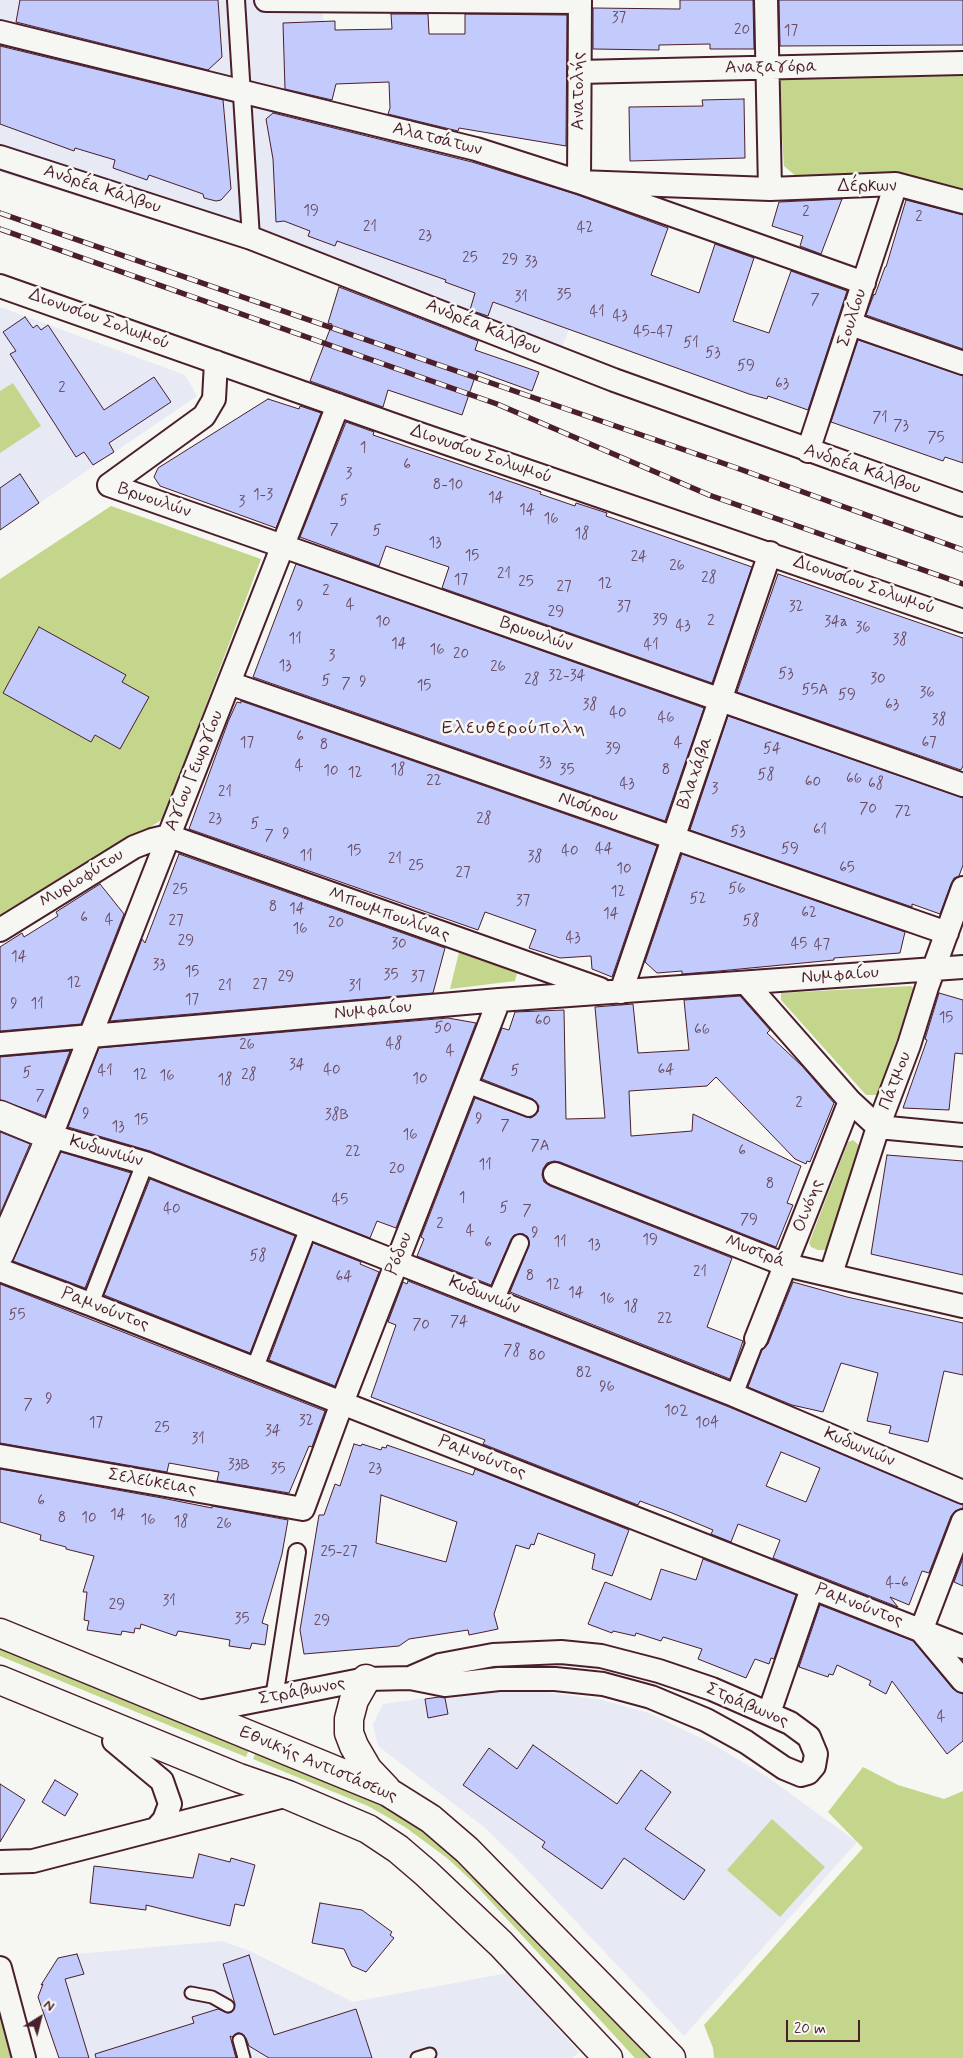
<!DOCTYPE html>
<meta charset="utf-8">
<style>
body{margin:0}
#map{position:relative;width:963px;height:2058px;overflow:hidden;background:#f6f6f2;font-family:Mynerve,sans-serif}
canvas{display:block}
.north{position:absolute;left:15px;top:1993px;width:50px;height:50px;-webkit-text-stroke:4px #f6f6f2;paint-order:stroke;rotate:36deg;font-size:14px;font-weight:700;line-height:20px;text-align:center;color:#4a1f2b}
.north::after{content:'';display:block;margin:auto;width:18px;height:22px;background:#4a1f2b;clip-path:polygon(50% 0,100% 100%,50% 72%,0 100%)}
.scale{position:absolute;left:786px;top:2020px;width:74px;height:22px;box-sizing:border-box;border:2px solid #4a1f2b;border-top:0;padding-left:6px;font-size:15px;line-height:18px;white-space:nowrap;color:#4a1f2b;-webkit-text-stroke:4px #f6f6f2;paint-order:stroke}
</style>
<div id="map">
<canvas width="963" height="2058"></canvas>
<div class="north">N</div>
<div class="scale">20 m</div>
</div>
<script>
const c = document.querySelector('canvas').getContext('2d');
c.lineJoin = 'round';
function fill(path, color) { c.fillStyle = color; c.fill(path, 'evenodd'); }
const poly = rows => new Path2D(rows.map(r => 'M' + r).join(''));
function stroke(path, color, width, dash) { c.strokeStyle = color; c.lineWidth = width; c.lineCap = dash ? 'butt' : 'round'; c.setLineDash(dash || []); c.stroke(path); }
function write(font, color, halo, rows, align = 'center') {
  c.font = font + ' Mynerve,sans-serif'; c.lineWidth = 5; c.setLineDash([]); c.textBaseline = 'middle'; c.strokeStyle = halo; c.fillStyle = color; for (const [text, x, y, turn = 0] of rows) {
    c.save(); c.translate(x, y); c.rotate((+turn || 0) * Math.PI / 180); c.textAlign = isNaN(turn) ? turn : align; if (halo) c.strokeText(text, 0, 0); c.fillText(text, 0, 0); c.restore();
  }
}
const built = poly([
 [0,0,323,0,325,162,599,258,561,349,0,172],
 [0,307,185,375,197,396,0,530],
 [518,1688,602,1700,649,1713,709,1742,766,1776,857,1842,684,2036,517,1859,484,1827,378,1746,373,1724,383,1704,477,1691],
 [222,1941,250,1951,353,2002,508,1973,579,2052,572,2058,59,2058,39,1994,43,1983,57,1960,77,1954]
]);
const green = poly([
 [963,76,963,191,797,177,784,166,778,78],
 [13,383,41,426,0,453,0,391],
 [111,506,261,559,163,819,0,922,0,579],
 [459,952,517,973,515,981,450,989],
 [911,986,915,990,877,1095,866,1095,781,1000,781,993],
 [853,1140,861,1147,828,1246,825,1250,818,1250,811,1247,809,1243,848,1142],
 [0,1641,251,1744,246,1757,0,1656],
 [258,1747,418,1820,659,2058,635,2058,471,1880,447,1858,405,1827,368,1806,253,1759],
 [863,1767,898,1785,944,1799,963,1791,963,2058,714,2058,713,2048,704,2025,863,1848,828,1812],
 [772,1819,825,1867,780,1917,727,1870],
 [0,1998,19,2058,0,2058]
]);
const building = poly([
 [20,0,218,0,222,57,208,70,16,22,20,0],
 [680,0,753,0,754,49,710,49,710,44,659,45,659,50,593,49,593,8,680,9,680,0],
 [779,0,963,0,963,45,780,46,779,0],
 [391,14,428,14,429,34,465,34,465,14,567,15,566,146,459,128,458,131,388,114,390,108,389,82,336,84,332,100,285,89,283,23,335,21,335,30,392,29,391,14],
 [0,46,223,100,231,189,221,200,216,201,204,198,203,194,149,175,147,180,113,168,115,160,75,148,74,151,0,124,0,46],
 [744,99,745,158,630,161,629,107,703,106,702,100,744,99],
 [273,113,472,162,575,194,668,228,651,275,699,293,715,244,754,258,733,321,769,333,791,271,847,291,808,410,768,396,767,399,749,394,493,302,488,316,470,310,475,293,445,282,446,280,337,241,335,246,308,236,310,231,284,221,276,222,273,159,266,119,273,113],
 [842,199,821,254,800,246,803,236,772,226,779,202,842,199],
 [906,200,963,215,963,349,866,315,874,294,875,295,885,267,886,267,906,200],
 [339,287,478,341,475,350,539,372,532,391,477,371,462,415,388,390,383,407,310,381,332,324,328,323,339,287],
 [25,317,33,328,37,325,41,330,48,325,104,410,154,377,171,402,109,443,114,452,93,465,84,452,76,457,10,354,16,351,3,332,25,317],
 [858,340,963,376,963,463,945,457,943,461,831,422,858,340],
 [268,399,299,409,300,406,321,413,276,528,160,486,154,477,158,468,268,399],
 [346,422,374,432,373,435,541,492,540,494,575,506,576,503,607,513,606,516,752,567,712,683,442,588,449,567,386,546,379,566,300,537,346,422],
 [20,474,39,503,0,530,0,488,20,474],
 [296,564,704,708,665,821,253,677,296,564],
 [778,574,963,638,963,766,961,770,737,692,778,574],
 [39,627,126,675,122,682,149,697,120,749,95,735,91,742,3,693,39,627],
 [241,701,657,846,612,977,592,969,591,956,560,958,529,948,536,930,485,912,478,930,189,829,228,722,237,702,241,703,241,701],
 [728,716,963,798,963,865,959,876,954,878,951,884,940,914,912,904,912,907,690,830,728,716],
 [179,854,445,948,433,993,110,1021,142,939,145,943,179,854],
 [682,854,905,932,900,953,834,958,834,960,719,971,682,974,682,971,657,973,645,962,682,854],
 [100,884,124,914,81,1024,0,1031,0,947,22,933,24,937,58,916,56,912,100,884],
 [939,993,963,1000,963,1054,955,1053,949,1110,903,1108,927,1040,925,1039,939,993],
 [740,996,770,1030,767,1033,802,1066,834,1103,810,1162,807,1161,806,1164,795,1159,716,1077,707,1086,629,1091,631,1136,692,1131,693,1114,801,1166,787,1203,793,1205,776,1247,560,1162,554,1161,547,1163,543,1169,542,1175,544,1182,550,1186,732,1258,707,1327,743,1341,730,1379,510,1292,529,1246,528,1237,523,1234,514,1235,511,1239,491,1285,417,1256,424,1239,421,1237,475,1098,526,1117,531,1118,538,1112,539,1106,533,1099,482,1079,502,1028,509,1030,515,1012,564,1010,566,1119,605,1118,595,1007,633,1004,638,1053,689,1050,684,1000,740,996],
 [448,1018,476,1023,396,1228,377,1221,370,1238,150,1151,68,1127,99,1048,448,1018],
 [70,1051,45,1116,0,1100,0,1057,70,1051],
 [0,1132,30,1144,0,1214,0,1132],
 [61,1152,131,1173,85,1288,13,1261,61,1152],
 [887,1155,963,1161,963,1275,871,1254,887,1155],
 [150,1179,295,1236,250,1353,104,1295,150,1179],
 [313,1243,361,1262,360,1264,379,1272,335,1386,269,1360,313,1243],
 [408,1281,729,1407,963,1505,963,1508,955,1511,951,1516,929,1573,922,1571,909,1605,890,1597,898,1607,773,1558,780,1540,738,1524,731,1542,711,1534,713,1530,672,1513,640,1501,638,1505,483,1444,485,1440,371,1397,396,1325,388,1322,403,1282,407,1284,408,1281],
 [781,1452,820,1468,806,1502,766,1486,781,1452],
 [793,1282,847,1297,963,1323,963,1375,944,1371,928,1442,889,1433,891,1426,867,1421,878,1373,841,1363,823,1412,792,1405,748,1387,762,1350,768,1344,793,1282],
 [0,1284,325,1411,312,1447,309,1446,289,1493,217,1481,219,1472,169,1463,167,1472,0,1443,0,1284],
 [354,1444,361,1446,362,1444,381,1450,382,1447,386,1448,387,1445,473,1475,475,1469,629,1530,612,1576,592,1569,595,1554,538,1533,534,1545,531,1544,529,1549,516,1545,494,1614,498,1629,469,1635,468,1630,409,1639,399,1646,304,1654,300,1630,319,1515,324,1515,335,1484,340,1486,354,1444],
 [381,1495,457,1522,446,1562,376,1543,381,1495],
 [0,1469,162,1498,212,1508,212,1506,288,1520,282,1554,262,1623,268,1625,265,1645,252,1643,250,1649,229,1646,230,1640,178,1631,176,1636,141,1624,140,1629,135,1628,134,1633,122,1631,121,1635,87,1630,89,1621,84,1620,87,1592,83,1592,94,1556,66,1549,66,1547,40,1540,41,1535,0,1522,0,1469],
 [963,1558,963,1586,954,1582,963,1558],
 [703,1559,796,1595,774,1659,771,1658,769,1664,755,1659,746,1678,698,1659,702,1649,663,1637,661,1641,636,1633,635,1636,613,1631,612,1633,588,1624,605,1582,651,1600,661,1569,696,1580,703,1559],
 [820,1605,913,1641,953,1689,963,1694,963,1741,947,1754,892,1681,886,1694,869,1685,871,1681,837,1665,833,1675,829,1674,828,1677,799,1667,820,1605],
 [439,1697,445,1698,448,1714,428,1718,425,1699,439,1697],
 [533,1745,617,1804,641,1770,671,1792,645,1829,705,1870,684,1900,624,1858,602,1889,542,1847,545,1842,463,1785,489,1748,517,1769,533,1745],
 [55,1780,78,1794,65,1816,42,1802,55,1780],
 [0,1784,25,1800,0,1842,0,1784],
 [199,1854,230,1862,231,1858,255,1865,244,1906,235,1904,230,1926,146,1905,146,1910,90,1903,94,1866,193,1878,199,1854],
 [320,1903,362,1910,392,1932,390,1935,394,1938,366,1972,352,1966,344,1949,312,1943,320,1903],
 [77,1954,84,1974,65,1979,89,2058,59,2058,38,1997,43,1984,41,1985,58,1958,77,1954],
 [249,1955,274,2035,356,2009,372,2058,269,2058,249,2046,246,2038,240,2033,237,2033,232,2037,230,2036,236,2058,96,2058,95,2054,194,2023,192,2017,218,2009,228,2013,232,2012,235,2004,223,1964,249,1955]
]);
const service = poly([
 [191,1993,212,1997,228,2006],
 [239,2040,244,2058],
 [417,2058,430,2054]
]);
const pedestrian = poly([
 [236,0,251,238],
 [466,1084,529,1108],
 [495,1301,520,1243],
 [90,1304,145,1163],
 [254,1370,309,1227],
 [734,1395,756,1339],
 [274,1698,297,1552]
]);
const minor = poly([
 [266,0,580,2],
 [580,0,579,182,770,189,896,184,963,202],
 [766,0,770,189],
 [0,32,476,149,579,182,864,283],
 [579,72,963,63],
 [0,157,251,238,614,380,963,505],
 [0,286,414,432,963,621],
 [851,324,963,363],
 [338,405,51,1136,145,1163,734,1395,963,1492],
 [808,451,896,184],
 [109,485,963,785],
 [109,485,204,416,214,399,216,362],
 [229,683,947,933],
 [0,930,134,847,152,840,169,836,600,989],
 [746,983,850,1101,878,1127,963,1135],
 [621,992,770,553],
 [0,1044,499,1000,963,967],
 [555,1174,786,1265,963,1306],
 [0,1270,90,1304,963,1647],
 [831,1274,878,1127,909,1045,927,987,963,888],
 [756,1339,850,1101],
 [0,1456,303,1509,342,1403,499,1000],
 [921,1631,963,1521],
 [922,1632,963,1681],
 [194,1713,366,1679,410,1678,445,1685,499,1679,555,1679,603,1684,651,1697,706,1720,746,1742,784,1768,801,1775,808,1773,814,1766,816,1754,809,1737,790,1723,712,1689,659,1671,601,1656,561,1652,493,1655,440,1665,410,1678],
 [769,1713,812,1588],
 [114,1741,162,1781,170,1804,164,1820,156,1829],
 [0,1862,33,1861,288,1795],
 [0,1968,24,2058]
]);
const tertiary = poly([
 [0,1115,51,1136,0,1253]
]);
const secondary = poly([
 [0,1633,388,1792,431,1819,467,1850,671,2058],
 [366,1679,354,1700,349,1719,349,1733,354,1746,368,1770,386,1789],
 [0,1680,239,1778,288,1795,368,1829,398,1849,426,1873,501,1944,608,2058]
]);
const rail = poly([
 [0,213,734,467,963,550],
 [0,229,497,404,709,495,963,584]
]);
const numberNames = [
 ["37",619,19],
 ["20",742,31],
 ["17",791,32],
 ["19",311,212],
 ["2",806,213],
 ["2",919,218],
 ["21",370,228],
 ["42",585,229],
 ["23",425,237],
 ["25",470,259],
 ["29",510,261],
 ["33",531,263],
 ["35",564,296],
 ["31",521,298],
 ["7",815,301],
 ["41",597,313],
 ["43",620,317],
 ["45-47",653,333],
 ["51",691,344],
 ["53",713,354],
 ["59",746,367],
 ["63",782,385],
 ["2",62,389],
 ["71",880,419],
 ["73",901,427],
 ["75",936,439],
 ["1",363,449],
 ["6",407,466],
 ["3",349,475],
 ["8-10",448,486],
 ["1-3",263,496],
 ["14",496,499],
 ["5",344,502],
 ["3",242,503],
 ["14",527,511],
 ["16",551,520],
 ["7",334,531],
 ["5",377,532],
 ["18",582,535],
 ["13",435,544],
 ["15",472,557],
 ["24",639,558],
 ["26",677,567],
 ["21",504,575],
 ["28",709,579],
 ["17",461,581],
 ["25",526,583],
 ["12",605,585],
 ["27",564,588],
 ["2",326,592],
 ["4",350,606],
 ["9",300,607],
 ["37",624,608],
 ["32",796,608],
 ["29",556,613],
 ["39",660,621],
 ["2",711,622],
 ["10",383,623],
 ["34a",836,623],
 ["43",683,627],
 ["36",863,629],
 ["11",295,640],
 ["38",900,641],
 ["14",399,645],
 ["41",651,646],
 ["16",437,651],
 ["20",461,655],
 ["3",332,657],
 ["13",285,667],
 ["26",498,668],
 ["53",786,675],
 ["32-34",567,677],
 ["30",878,680],
 ["28",532,681],
 ["5",326,682],
 ["9",363,683],
 ["7",346,685],
 ["15",424,687],
 ["55A",815,691],
 ["36",927,694],
 ["59",847,696],
 ["38",590,706],
 ["63",892,706],
 ["40",618,714],
 ["46",666,719],
 ["38",939,721],
 ["6",300,738],
 ["17",247,744],
 ["4",678,744],
 ["67",929,744],
 ["8",324,746],
 ["39",613,750],
 ["54",772,750],
 ["33",545,764],
 ["4",299,767],
 ["18",398,771],
 ["35",567,771],
 ["8",666,771],
 ["10",331,772],
 ["12",355,774],
 ["58",766,776],
 ["66",854,780],
 ["22",434,782],
 ["60",813,783],
 ["43",627,785],
 ["68",876,785],
 ["3",715,790],
 ["21",225,793],
 ["70",868,810],
 ["72",903,813],
 ["23",215,820],
 ["28",484,820],
 ["5",255,825],
 ["61",820,831],
 ["53",738,833],
 ["9",286,835],
 ["7",269,837],
 ["44",604,850],
 ["59",790,850],
 ["15",354,852],
 ["40",570,852],
 ["11",306,857],
 ["38",535,858],
 ["21",395,860],
 ["25",416,867],
 ["65",847,869],
 ["10",624,870],
 ["27",463,874],
 ["56",737,890],
 ["25",180,891],
 ["12",618,893],
 ["52",698,900],
 ["37",523,902],
 ["8",273,908],
 ["14",297,910],
 ["62",809,914],
 ["14",611,915],
 ["6",84,919],
 ["4",109,921],
 ["27",176,922],
 ["58",751,922],
 ["20",336,924],
 ["16",300,930],
 ["43",573,939],
 ["29",186,942],
 ["30",399,945],
 ["45",799,945],
 ["47",822,946],
 ["14",19,958],
 ["33",159,966],
 ["15",192,973],
 ["35",391,976],
 ["29",286,978],
 ["37",418,978],
 ["12",74,984],
 ["27",260,986],
 ["21",225,987],
 ["31",355,987],
 ["17",192,1001],
 ["9",14,1005],
 ["11",37,1005],
 ["15",946,1019],
 ["60",543,1022],
 ["50",443,1029],
 ["66",702,1031],
 ["48",394,1045],
 ["26",247,1046],
 ["4",450,1052],
 ["34",297,1066],
 ["40",332,1071],
 ["64",666,1071],
 ["41",105,1072],
 ["5",515,1072],
 ["5",27,1074],
 ["12",140,1076],
 ["28",249,1076],
 ["16",167,1077],
 ["10",420,1080],
 ["18",225,1081],
 ["7",40,1097],
 ["2",799,1104],
 ["9",86,1115],
 ["38Β",337,1116],
 ["9",479,1120],
 ["15",141,1121],
 ["7",505,1127],
 ["13",118,1128],
 ["16",410,1136],
 ["7A",540,1147],
 ["6",742,1152],
 ["22",353,1153],
 ["11",485,1166],
 ["20",397,1170],
 ["8",770,1185],
 ["1",462,1199],
 ["45",340,1201],
 ["5",504,1209],
 ["40",172,1210],
 ["7",527,1212],
 ["79",749,1221],
 ["2",440,1225],
 ["4",470,1232],
 ["9",535,1234],
 ["19",650,1241],
 ["11",560,1243],
 ["6",488,1244],
 ["13",594,1246],
 ["58",258,1257],
 ["21",700,1273],
 ["8",530,1277],
 ["64",344,1278],
 ["12",553,1286],
 ["14",576,1294],
 ["16",607,1300],
 ["18",631,1308],
 ["55",17,1316],
 ["22",665,1320],
 ["74",459,1323],
 ["70",421,1326],
 ["78",512,1352],
 ["80",537,1357],
 ["82",584,1374],
 ["96",607,1388],
 ["9",49,1400],
 ["7",28,1406],
 ["102",676,1412],
 ["32",306,1422],
 ["17",96,1424],
 ["104",707,1424],
 ["25",162,1429],
 ["34",273,1432],
 ["31",198,1440],
 ["33Β",239,1466],
 ["35",278,1470],
 ["23",375,1470],
 ["6",41,1502],
 ["14",118,1516],
 ["8",62,1519],
 ["10",89,1519],
 ["16",148,1521],
 ["18",181,1523],
 ["26",224,1525],
 ["25-27",339,1553],
 ["4-6",897,1584],
 ["31",169,1602],
 ["29",117,1606],
 ["35",242,1620],
 ["29",322,1622],
 ["4",941,1718]
];
const streetNames = [
 ["Αναξαγόρα",771,68,-1],
 ["Ανατολής",579,91,-90],
 ["Αλατσάτων",437,140,14],
 ["Δέρκων",867,187],
 ["Ανδρέα Κάλβου",102,190,18],
 ["Σουλίου",853,318,-72],
 ["Διονυσίου Σολωμού",99,320,20],
 ["Ανδρέα Κάλβου",483,328,22],
 ["Διονυσίου Σολωμού",481,455,19],
 ["Ανδρέα Κάλβου",862,470,19],
 ["Βρυουλών",154,501,19],
 ["Διονυσίου Σολωμού",864,586,19],
 ["Βρυουλών",536,635,19],
 ["Αγίου Γεωργίου",195,771,-68],
 ["Βλαχάβα",696,773,-71],
 ["Νισύρου",588,808,19],
 ["Μυριοφύτου",82,879,-32],
 ["Μπουμπουλίνας",389,915,20],
 ["Νυμφαίου",840,976,-4],
 ["Νυμφαίου",373,1011,-5],
 ["Πάτμου",896,1081,-69],
 ["Κυδωνιών",106,1152,16],
 ["Οινόης",809,1206,-69],
 ["Μυστρά",755,1252,21],
 ["Ρόδου",400,1254,-69],
 ["Κυδωνιών",484,1296,22],
 ["Ραμνούντος",105,1310,21],
 ["Κυδωνιών",859,1448,23],
 ["Ραμνούντος",482,1458,21],
 ["Σελεύκειας",152,1483,10],
 ["Ραμνούντος",859,1606,21],
 ["Στράβωνος",302,1692,-11],
 ["Στράβωνος",747,1706,23],
 ["Εθνικής Αντιστάσεως",318,1765,23]
];
const neighbourhoodNames = [
 ["Ελευθερούπολη",514,729]
];
fill(built, '#e7e9f5');
fill(green, '#c3d68c');
fill(building, '#c3cafc');
stroke(building, '#4a1f2b', 1);
stroke(service, '#4a1f2b', 15);
stroke(pedestrian, '#4a1f2b', 20);
stroke(minor, '#4a1f2b', 26);
stroke(tertiary, '#4a1f2b', 31);
stroke(secondary, '#4a1f2b', 31);
stroke(service, '#f6f6f2', 11);
stroke(pedestrian, '#f6f6f2', 16);
stroke(minor, '#f6f6f2', 22);
stroke(tertiary, '#f6f6f2', 28);
stroke(secondary, '#f6f6f2', 28);
stroke(rail, '#4a1f2b', 5.5);
stroke(rail, '#f6f6f2', 4, [11]);
write('15px', '#684a5f', null, numberNames);
write('18px', '#4a1f2b', '#f6f6f2', streetNames);
c.letterSpacing = '1px';
write('19px', '#4a1f2b', '#f6f6f2', neighbourhoodNames);
c.letterSpacing = '0px';
</script>
